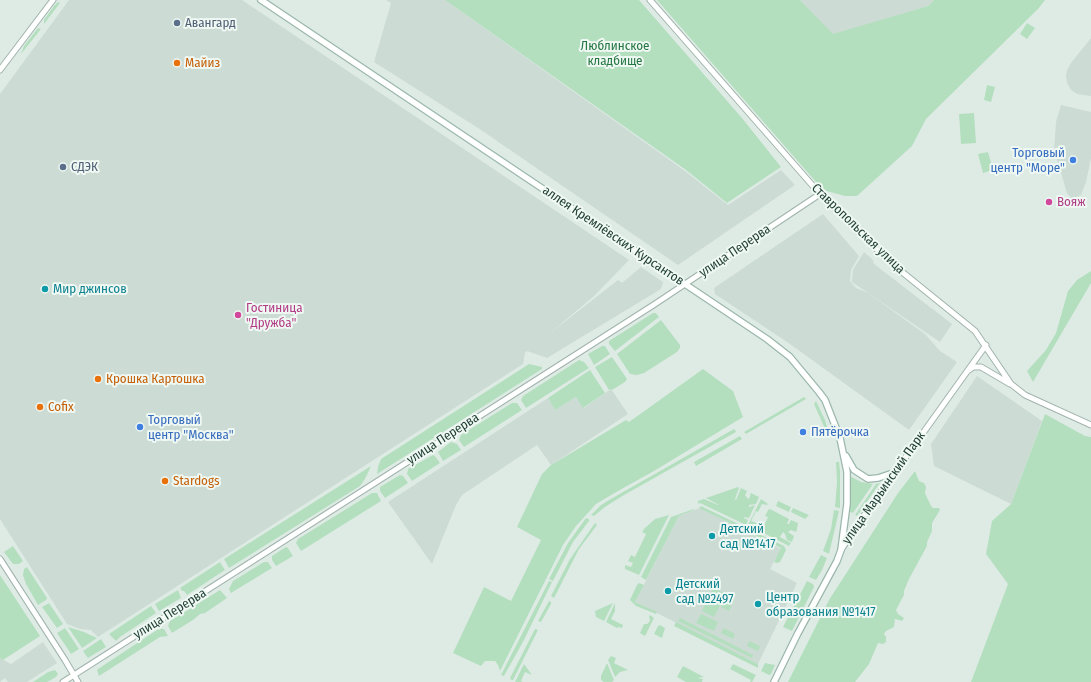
<!DOCTYPE html>
<meta charset="utf-8">
<style>
body{margin:0}
canvas{display:block;background:#deebe5}
</style>
<canvas width="1091" height="682"></canvas>
<script>
const c = document.querySelector('canvas').getContext('2d');
c.lineJoin = 'round';
function fill(path, color) { c.fillStyle = color; c.fill(path, 'evenodd'); }
const poly = rows => new Path2D(rows.map(r => 'M' + r).join(''));
function stroke(path, color, width, dash) { c.strokeStyle = color; c.lineWidth = width; c.lineCap = dash ? 'butt' : 'round'; c.setLineDash(dash || []); c.stroke(path); }
function write(font, color, halo, rows, align = 'center') {
  c.font = font + ' "Fira Sans Condensed",sans-serif'; c.lineWidth = 4; c.setLineDash([]); c.textBaseline = 'middle'; c.strokeStyle = halo; c.fillStyle = color; for (const [text, x, y, turn = 0] of rows) {
    c.save(); c.translate(x, y); c.rotate((+turn || 0) * Math.PI / 180); c.textAlign = isNaN(turn) ? turn : align; if (halo) c.strokeText(text, 0, 0); c.fillText(text, 0, 0); c.restore();
  }
}
const built = poly([
 [69,0,242,0,629,260,594,296,549,334,618,280,622,283,641,267,663,282,661,289,547,358,527,351,525,353,523,364,98,637,91,630,80,629,67,624,0,519,0,94],
 [386,0,445,0,685,171,728,205,781,170,795,185,678,265,478,128,374,62,391,3],
 [800,0,934,0,928,6,833,35],
 [1091,38,1091,96,1077,94,1071,90,1067,83,1066,76,1067,70,1071,63],
 [1061,105,1091,112,1091,158,1086,182,1081,195,1072,199,1067,193,1054,150,1056,122],
 [823,214,859,256,851,270,850,281,856,288,868,293,925,334,940,351,957,362,909,430,790,344,715,294,714,288],
 [864,252,873,260,874,264,952,324,940,342,852,282,853,270],
 [977,376,1042,421,1011,504,934,466,931,444],
 [611,389,628,414,551,465,537,445,462,495,456,505,432,564,388,502,548,398,555,410,576,397,584,408],
 [700,508,781,549,770,569,797,583,758,664,635,602,679,516],
 [43,642,57,663,27,682,8,682,5,678,0,682,0,658,11,664]
]);
const green = poly([
 [445,0,639,0,742,118,781,167,727,203,686,170],
 [657,0,800,0,833,34,928,6,934,0,1045,0,1038,9,926,119,912,146,857,196,845,196,823,190],
 [58,2,60,3,44,24,44,20,54,6],
 [1027,23,1035,28,1027,39,1020,34],
 [38,28,41,29,21,54,24,46],
 [987,85,995,87,991,102,984,100],
 [974,113,976,143,961,144,959,114],
 [988,152,993,170,983,173,978,154],
 [1091,271,1091,283,1033,382,1027,371,1046,350,1056,333,1068,291,1077,280],
 [653,313,656,313,659,317,615,351,609,344,609,341],
 [661,320,680,345,680,348,677,352,644,373,637,375,630,374,617,354],
 [602,346,605,346,610,354,594,365,588,354],
 [612,357,627,379,625,382,612,390,611,389,609,390,595,367],
 [579,360,584,362,589,368,526,408,521,400,523,396],
 [529,364,542,367,542,369,377,474,378,467,381,459],
 [703,369,733,391,743,417,654,471,618,491,596,504,587,514,576,526,563,545,500,671,498,665,495,661,485,661,481,666,453,653,484,587,511,601,541,540,517,527,542,474,551,465,626,420,629,422],
 [590,370,605,393,583,408,576,397,555,410,548,398],
 [804,397,806,399,746,434,744,432],
 [816,401,825,420,828,431,826,431,814,404],
 [512,403,517,403,522,410,464,447,459,440,461,435],
 [1045,414,1085,436,1091,437,1091,682,971,682,1008,584,986,554,992,521,1011,504],
 [734,429,735,430,736,432,624,495,605,507,594,516,591,515,601,505,609,500],
 [740,436,742,439,696,466,694,462],
 [451,442,457,444,461,450,443,461,438,452],
 [433,455,435,456,440,463,412,481,407,474,408,469],
 [836,462,839,462,840,471,840,508,835,507,837,482],
 [371,466,365,479,360,486,229,568,224,559],
 [915,471,919,481,924,483,926,487,925,493,931,506,933,508,939,508,940,510,932,523,932,531,927,542,927,546,909,579,904,591,904,595,896,610,898,614,904,618,902,621,895,619,894,627,886,631,884,634,886,637,886,642,883,644,878,643,869,664,855,682,788,682,829,600,898,493],
 [400,475,403,476,408,483,385,498,380,491,380,487],
 [850,476,861,482,873,484,853,513,850,512],
 [880,483,857,516,855,515,876,484],
 [738,487,739,488,735,499,736,500,741,488,747,491,745,496,747,497,747,498,749,499,751,493,759,497,756,504,749,505,749,507,755,505,749,518,744,517,744,518,748,520,746,525,700,503,698,504,698,501,704,499,718,505,719,505,706,498],
 [372,493,377,493,381,501,301,551,296,543,298,539],
 [761,499,768,504,767,505,762,504,758,512,756,511,751,521,764,526,768,517,765,516,768,510,770,509,789,519,787,524,789,524,791,520,798,523,797,529,788,525,797,529,796,532,791,530,788,532,794,536,792,542,787,540,785,534,783,532,780,537,791,543,789,546,748,525],
 [778,501,791,507,789,512,776,506],
 [701,506,784,546,786,550,780,562,777,563,774,562,781,548,761,538,699,508],
 [793,508,809,515,805,519,791,512],
 [694,509,694,510,679,516,646,580,641,577,671,517],
 [834,510,839,511,829,554,823,551,831,529],
 [669,515,639,575,625,569,625,565,631,567,633,563,628,561,631,555,635,557,646,534,642,532,645,528,655,519],
 [586,518,589,519,589,521,573,542,553,581,549,579,568,543],
 [595,523,597,525,579,549,554,598,551,596,570,559],
 [13,546,23,561,19,564,13,564,4,552],
 [286,547,288,548,293,556,276,566,272,560,272,556],
 [821,555,827,558,822,570,816,580,809,577],
 [220,562,225,570,187,595,184,591,182,591,180,588],
 [264,562,268,562,272,568,231,593,229,589,233,581],
 [27,567,47,598,46,600,38,605,26,584,23,575,24,569],
 [0,575,40,636,3,660,0,658],
 [549,581,552,582,524,640,504,676,501,675],
 [807,581,813,584,814,587,792,631,783,627],
 [639,583,644,585,635,602,657,612,656,614,636,606,630,600,637,585],
 [713,588,726,594,714,617,702,611],
 [178,590,181,598,159,611,155,604],
 [220,590,227,598,205,613,200,614,193,620,172,633,168,626,170,621],
 [725,597,733,601,729,611,721,607],
 [549,601,551,602,551,604,541,622,538,621],
 [49,603,63,624,57,628,42,607],
 [613,603,604,621,596,617,595,611],
 [615,603,615,611,611,619,623,625,622,628,619,627,617,628,606,622],
 [151,606,156,613,120,637,116,641,109,634],
 [701,614,718,622,714,631,696,623],
 [650,615,654,618,645,636,640,633,644,624,647,624,650,621,649,616],
 [680,618,753,655,752,658,678,621],
 [676,622,758,664,758,668,674,626],
 [658,626,660,625,665,628,662,638,654,634],
 [68,627,84,632,97,638,82,648],
 [65,628,79,649,71,654,57,633],
 [160,628,164,629,168,636,160,637,99,676,97,670,98,669],
 [724,628,735,634,733,639,721,633],
 [535,629,538,630,513,680,512,680,510,679,511,676],
 [101,639,106,647,88,658,83,651],
 [749,641,760,646,758,651,747,646],
 [611,656,616,658,614,663,628,670,620,672,615,677,608,660],
 [607,663,614,680,612,682,604,682,601,680,601,676],
 [765,663,775,665,771,674,769,675,761,671],
 [524,664,532,675,525,672,521,681,523,682,515,682],
 [733,664,756,675,752,682,750,682,751,680,730,669],
 [683,666,704,677,697,678,703,679,702,682,686,682,677,677],
 [55,670,58,674,56,677,47,682,33,682,48,672]
]);
const tertiary = poly([
 [650,0,820,194,891,263,975,331,1011,384,1025,395,1091,425],
 [0,70,53,0],
 [969,370,973,367,981,367,1010,384],
 [841,550,860,521,986,345],
 [0,559,65,660,78,682],
 [63,682,655,304,820,194]
]);
const secondary = poly([
 [261,0,767,339,790,357,819,392,825,400,840,438,847,472,847,504,841,550,837,561,797,635,774,682],
 [846,456,854,470,868,479,878,478,896,472]
]);
const markers = [
 [177,23,4,"#5c6f8a"],
 [177,63,4,"#e8710a"],
 [1073,160,4,"#3f7fe0"],
 [63,167,4,"#5c6f8a"],
 [1049,202,4,"#d1479c"],
 [45,289,4,"#0f9aa8"],
 [238,315,4,"#d1479c"],
 [98,379,4,"#e8710a"],
 [40,407,4,"#e8710a"],
 [140,427,4,"#3f7fe0"],
 [803,432,4,"#3f7fe0"],
 [165,481,4,"#e8710a"],
 [712,536,4,"#0f9aa8"],
 [668,591,4,"#0f9aa8"],
 [758,604,4,"#0f9aa8"]
];
const serviceNames = [
 ["Авангард",185,23],
 ["СДЭК",71,167]
];
const parkNames = [
 ["Люблинское",615,46],
 ["кладбище",615,61]
];
const foodNames = [
 ["Майиз",185,63],
 ["Крошка Картошка",106,379],
 ["Cofix",48,407],
 ["Stardogs",173,481]
];
const shopNames = [
 ["Торговый",1065,153,"right"],
 ["центр \"Море\"",1065,168,"right"],
 ["Торговый",148,420],
 ["центр \"Москва\"",148,435],
 ["Пятёрочка",811,432]
];
const hotelNames = [
 ["Вояж",1057,202],
 ["Гостиница",246,308],
 ["\"Дружба\"",246,323]
];
const streetNames = [
 ["Ставропольская улица",858,229,44],
 ["аллея Кремлёвских Курсантов",613,236,34],
 ["улица Перерва",735,251,-34],
 ["улица Перерва",443,439,-33],
 ["улица Марьинский Парк",884,488,-55],
 ["улица Перерва",170,614,-32]
];
const cultureNames = [
 ["Мир джинсов",53,289],
 ["Детский",720,529],
 ["сад №1417",720,544],
 ["Детский",676,584],
 ["сад №2497",676,599],
 ["Центр",766,597],
 ["образования №1417",766,612]
];
fill(built, '#ccdbd4');
fill(green, '#b4dfbf');
stroke(tertiary, '#a1b3ac', 7);
stroke(secondary, '#9cb8ad', 8);
stroke(tertiary, '#fff', 5);
stroke(secondary, '#fff', 5.5);
for (const [x, y, r, color] of markers) { const dot = new Path2D(); dot.arc(x, y, r, 0, 2 * Math.PI); c.fillStyle = color; c.fill(dot); stroke(dot, '#eff8f3', 1.5); }
write('13px', '#4e5e75', '#eff8f3', serviceNames, 'left');
write('13px', '#247742', '#eff8f3', parkNames);
write('13px', '#c56008', '#eff8f3', foodNames, 'left');
write('13px', '#366cbe', '#eff8f3', shopNames, 'left');
write('13px', '#b23c85', '#eff8f3', hotelNames, 'left');
write('13px', '#1e3d34', '#eff8f3', streetNames);
write('13px', '#0d838f', '#eff8f3', cultureNames, 'left');
</script>
